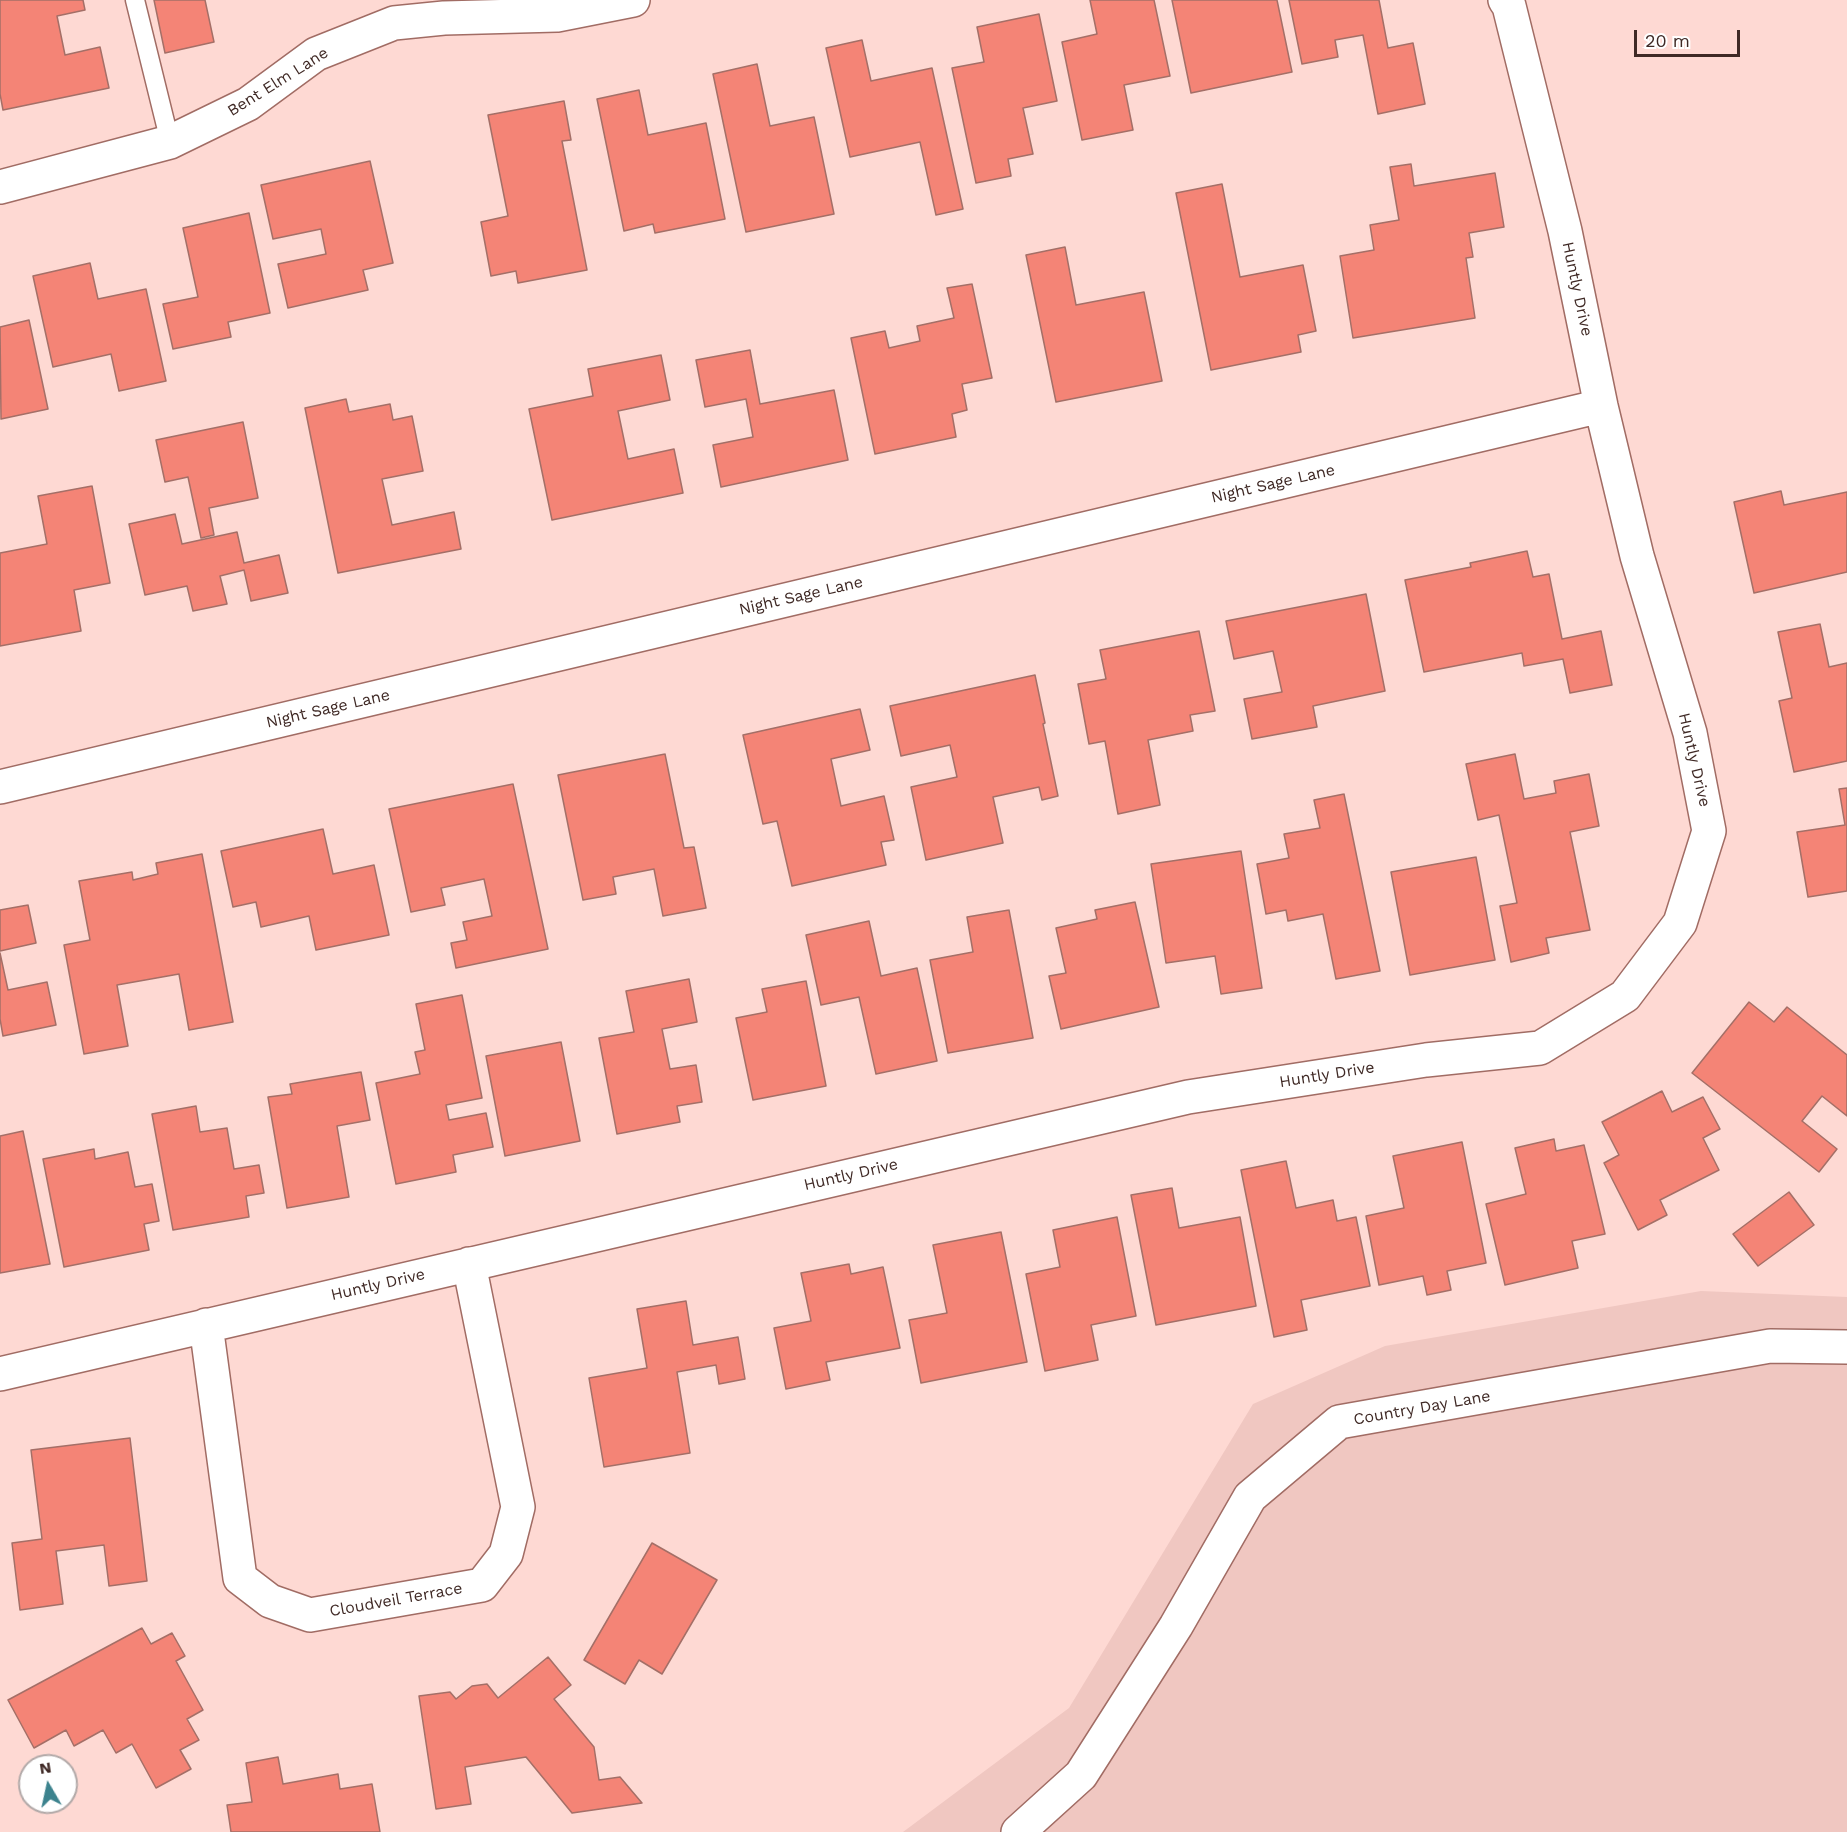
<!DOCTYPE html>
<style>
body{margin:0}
#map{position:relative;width:1847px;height:1832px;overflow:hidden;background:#fed9d3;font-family:"Work Sans",sans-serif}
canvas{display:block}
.north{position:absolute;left:18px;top:1754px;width:60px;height:60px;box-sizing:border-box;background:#fff;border:2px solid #b2a9a8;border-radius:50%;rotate:351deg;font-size:16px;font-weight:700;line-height:24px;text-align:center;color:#3f2925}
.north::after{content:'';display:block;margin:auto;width:21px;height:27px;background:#3d838e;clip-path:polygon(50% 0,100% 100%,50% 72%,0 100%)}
.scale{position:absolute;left:1634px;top:30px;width:106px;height:27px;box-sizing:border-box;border:3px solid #3f2925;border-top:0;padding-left:8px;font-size:18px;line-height:21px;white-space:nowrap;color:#3f2925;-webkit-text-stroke:4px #fff;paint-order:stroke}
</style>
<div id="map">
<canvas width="1847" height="1832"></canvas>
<div class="north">N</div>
<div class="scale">20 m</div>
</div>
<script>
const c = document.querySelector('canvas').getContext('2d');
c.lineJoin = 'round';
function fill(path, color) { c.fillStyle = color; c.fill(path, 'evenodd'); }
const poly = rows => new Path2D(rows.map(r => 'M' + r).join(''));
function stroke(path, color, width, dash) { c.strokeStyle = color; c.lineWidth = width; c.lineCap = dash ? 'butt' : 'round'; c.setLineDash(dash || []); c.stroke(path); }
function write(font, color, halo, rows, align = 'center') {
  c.font = font + ' "Work Sans",sans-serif'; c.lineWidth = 5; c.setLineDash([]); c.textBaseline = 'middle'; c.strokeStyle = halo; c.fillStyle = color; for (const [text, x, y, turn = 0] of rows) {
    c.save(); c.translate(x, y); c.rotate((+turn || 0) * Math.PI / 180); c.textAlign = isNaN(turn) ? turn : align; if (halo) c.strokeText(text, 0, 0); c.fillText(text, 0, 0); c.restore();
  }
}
const built = poly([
 [1701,1291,1847,1297,1847,1832,903,1832,1069,1708,1253,1404,1385,1346]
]);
const building = poly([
 [0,0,83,0,85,10,57,16,65,55,100,47,109,88,3,110,0,94,0,0],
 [154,0,205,0,214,42,165,53,154,0],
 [1090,0,1154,0,1170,76,1124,85,1133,130,1082,140,1062,42,1097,34,1090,0],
 [1172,0,1277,0,1292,72,1191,93,1172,0],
 [1289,0,1379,0,1388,48,1413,43,1425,104,1378,114,1363,35,1335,40,1338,57,1302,64,1289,0],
 [1039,14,1057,101,1023,108,1033,154,1008,159,1011,176,976,183,952,68,984,62,977,27,1039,14],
 [862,40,871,81,932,68,963,209,936,215,920,142,850,157,826,48,862,40],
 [757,64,770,126,814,117,834,214,746,232,713,74,757,64],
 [639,90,648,135,706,123,725,219,655,233,653,224,624,231,597,99,639,90],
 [564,101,571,140,562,141,587,270,518,283,516,271,491,276,481,222,508,216,488,115,564,101],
 [370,161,393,263,363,270,368,290,288,308,278,264,326,254,321,229,273,239,261,185,370,161],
 [1411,164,1414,186,1495,173,1504,227,1469,233,1473,257,1466,258,1475,318,1353,338,1340,256,1374,250,1370,225,1399,220,1390,167,1411,164],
 [1222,184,1240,277,1303,265,1316,331,1298,335,1301,352,1211,370,1176,193,1222,184],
 [249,213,270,313,228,322,231,337,173,349,163,304,198,297,183,228,249,213],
 [1065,247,1076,305,1144,292,1162,381,1056,402,1026,255,1065,247],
 [90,263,98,299,146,289,166,381,119,391,111,354,53,367,33,276,90,263],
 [972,284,992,378,962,384,967,410,952,414,956,437,875,454,851,338,885,331,889,348,920,341,917,326,954,318,947,288,972,284],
 [29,320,48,409,1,419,0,327,29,320],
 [750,350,760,404,834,390,848,460,721,487,713,445,753,437,746,399,705,407,696,360,750,350],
 [661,355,670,400,618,411,628,459,674,449,683,493,552,520,529,409,593,396,588,369,661,355],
 [346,399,349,412,390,404,393,420,412,416,423,471,382,479,392,525,454,512,461,549,338,573,305,408,346,399],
 [243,422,258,498,209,508,214,535,201,538,188,477,165,482,156,440,243,422],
 [92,486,110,583,74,590,81,631,0,646,0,553,47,544,38,496,92,486],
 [1781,491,1784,505,1847,492,1847,572,1754,593,1734,502,1781,491],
 [175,514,182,544,237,532,244,563,279,555,288,593,251,601,244,570,220,576,227,604,193,611,187,586,145,595,129,524,175,514],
 [1527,551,1533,577,1549,574,1562,639,1601,631,1612,685,1570,693,1563,659,1524,666,1522,653,1424,672,1405,580,1471,567,1470,563,1527,551],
 [1366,594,1385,691,1313,706,1317,727,1252,739,1244,699,1282,692,1273,651,1234,659,1226,621,1366,594],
 [1820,624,1829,667,1847,663,1847,761,1794,772,1779,701,1792,698,1778,632,1820,624],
 [1199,631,1215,711,1190,715,1193,731,1148,740,1160,805,1118,814,1105,741,1089,744,1078,684,1106,679,1100,650,1199,631],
 [1035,675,1045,723,1043,724,1058,796,1042,800,1039,787,993,797,1003,843,926,860,911,787,957,777,950,745,901,756,890,706,1035,675],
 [860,709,870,750,831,759,841,806,884,796,894,840,881,842,886,865,792,886,777,821,763,824,743,735,860,709],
 [665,754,684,848,694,847,706,908,663,916,654,869,613,877,616,894,583,900,558,775,665,754],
 [1515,754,1524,799,1556,793,1554,781,1589,774,1599,826,1570,832,1590,930,1546,938,1549,953,1511,962,1500,906,1517,903,1499,815,1478,820,1466,764,1515,754],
 [513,784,548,949,456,968,451,943,467,940,463,922,492,916,484,879,441,888,445,905,411,912,389,809,513,784],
 [1847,788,1847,891,1808,897,1797,832,1845,825,1839,789,1847,788],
 [1344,794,1380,971,1336,979,1323,914,1288,921,1286,910,1266,914,1257,864,1289,858,1284,834,1320,828,1314,800,1344,794],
 [323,829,333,874,374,865,389,935,316,950,309,916,261,927,256,902,233,907,221,851,323,829],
 [1241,851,1262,988,1221,994,1215,956,1166,963,1151,864,1241,851],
 [202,854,233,1022,189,1030,179,974,117,985,128,1046,84,1054,64,945,90,940,79,881,132,872,133,880,158,874,156,863,202,854],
 [1476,857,1495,960,1410,975,1391,872,1476,857],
 [1135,902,1159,1007,1061,1029,1049,976,1066,973,1056,928,1097,919,1095,910,1135,902],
 [28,905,36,943,0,951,0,910,28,905],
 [1009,910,1033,1038,948,1053,930,960,973,952,967,917,1009,910],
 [869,921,881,976,917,968,937,1061,876,1074,859,997,821,1005,806,935,869,921],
 [0,953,8,990,47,982,56,1025,3,1036,0,1019,0,953],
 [689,979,697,1022,662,1029,670,1069,696,1065,702,1102,677,1106,680,1122,617,1134,599,1038,634,1032,626,991,689,979],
 [806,981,826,1086,753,1100,736,1018,767,1012,762,989,806,981],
 [462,995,482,1098,446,1105,449,1120,486,1113,493,1147,453,1155,456,1172,396,1184,376,1083,420,1074,415,1052,425,1050,416,1004,462,995],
 [1749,1002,1774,1022,1787,1007,1847,1055,1847,1116,1822,1096,1802,1121,1837,1149,1819,1172,1692,1073,1749,1002],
 [561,1042,580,1141,505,1156,486,1056,561,1042],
 [361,1072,370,1120,337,1126,349,1197,287,1208,268,1097,292,1094,290,1084,361,1072],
 [1662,1091,1672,1112,1703,1097,1720,1129,1703,1138,1719,1170,1660,1200,1667,1215,1638,1230,1604,1163,1619,1155,1602,1122,1662,1091],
 [196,1106,200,1132,227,1128,234,1169,259,1165,264,1193,246,1196,249,1217,173,1230,152,1114,196,1106],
 [23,1131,50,1264,0,1273,0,1136,23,1131],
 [1554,1139,1556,1151,1584,1145,1605,1234,1572,1241,1578,1268,1505,1285,1486,1204,1526,1194,1515,1148,1554,1139],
 [1462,1142,1486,1263,1447,1271,1451,1290,1427,1295,1423,1276,1379,1285,1366,1216,1404,1208,1393,1156,1462,1142],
 [94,1149,95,1159,128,1152,135,1187,152,1184,159,1221,144,1224,149,1250,64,1267,43,1159,94,1149],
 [1286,1161,1296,1208,1333,1200,1337,1221,1356,1217,1370,1286,1301,1300,1307,1330,1274,1337,1241,1170,1286,1161],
 [1172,1188,1179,1228,1240,1217,1256,1306,1156,1325,1131,1195,1172,1188],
 [1789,1192,1814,1225,1758,1266,1733,1234,1789,1192],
 [1117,1217,1136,1316,1091,1325,1098,1360,1045,1371,1026,1274,1060,1267,1053,1230,1117,1217],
 [1001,1232,1027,1362,921,1383,909,1320,947,1313,933,1245,1001,1232],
 [849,1264,851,1274,883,1267,900,1348,826,1362,830,1380,786,1389,774,1328,811,1321,801,1273,849,1264],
 [686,1301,693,1345,738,1337,745,1379,719,1384,716,1365,677,1372,690,1453,604,1467,589,1378,647,1368,637,1309,686,1301],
 [130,1438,147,1581,109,1586,104,1545,56,1551,63,1604,20,1610,12,1543,42,1539,31,1450,130,1438],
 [652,1543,717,1580,662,1674,639,1660,625,1684,584,1660,652,1543],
 [142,1628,151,1644,172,1633,185,1656,176,1661,203,1710,187,1719,199,1740,180,1750,191,1769,156,1788,132,1744,116,1753,103,1730,74,1746,66,1730,34,1748,8,1700,142,1628],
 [548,1657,571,1685,554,1699,594,1747,599,1780,620,1777,642,1803,572,1813,526,1757,465,1767,471,1804,436,1809,419,1696,450,1692,456,1699,472,1686,487,1684,498,1698,548,1657],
 [278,1757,283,1784,338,1774,340,1789,372,1784,380,1832,231,1832,227,1805,252,1802,246,1763,278,1757]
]);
const lane = poly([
 [135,0,170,142]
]);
const street = poly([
 [0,187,170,142,248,104,316,54,394,23,444,18,557,15,633,0],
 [0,787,1601,406],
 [206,1325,240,1578,270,1601,310,1615,482,1585,506,1554,518,1507,469,1264],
 [0,1374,1188,1097,1426,1060,1540,1048,1625,996,1680,923,1709,831,1690,733,1637,556,1601,406,1565,231,1509,6,1505,0],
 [1018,1832,1081,1775,1176,1626,1250,1497,1339,1422,1770,1346,1847,1347]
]);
const streetNames = [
 ["Bent Elm Lane",278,82,-32],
 ["Huntly Drive",1577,289,78],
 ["Night Sage Lane",1273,484,-13],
 ["Night Sage Lane",801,596,-13],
 ["Night Sage Lane",328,709,-13],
 ["Huntly Drive",1694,760,77],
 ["Huntly Drive",1327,1075,-9],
 ["Huntly Drive",851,1175,-13],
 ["Huntly Drive",378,1285,-13],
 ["Country Day Lane",1422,1408,-10],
 ["Cloudveil Terrace",396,1600,-10]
];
fill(built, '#f0c7c1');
fill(building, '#f48476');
stroke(building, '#a46f67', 1.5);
stroke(lane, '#a16c64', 21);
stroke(street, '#a16c64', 36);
stroke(lane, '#fff', 18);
stroke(street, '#fff', 33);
write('16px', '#3f2925', '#fff', streetNames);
</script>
